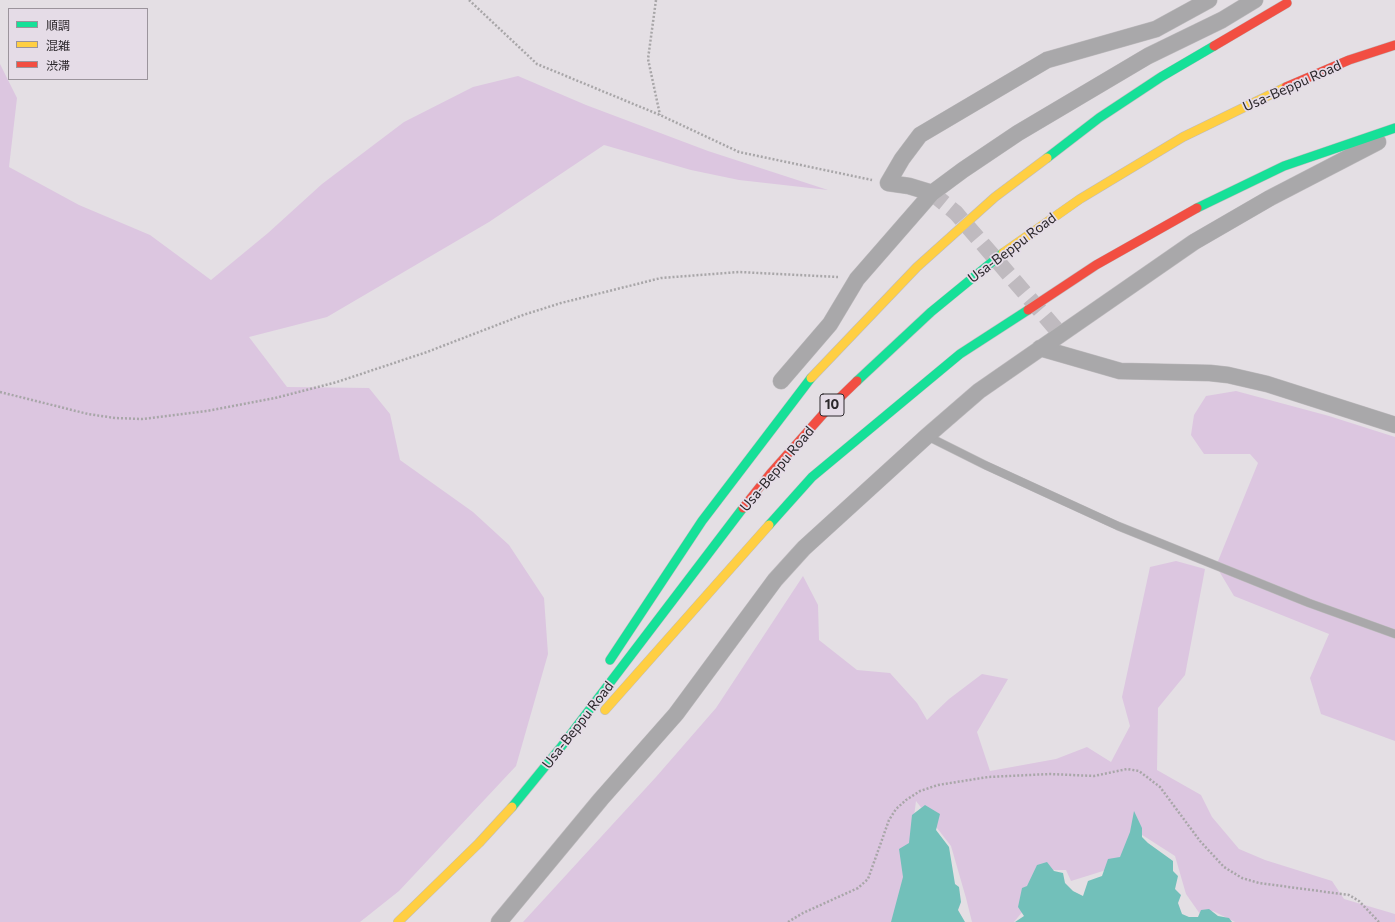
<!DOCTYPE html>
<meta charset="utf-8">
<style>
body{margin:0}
#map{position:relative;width:1395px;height:922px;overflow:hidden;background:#e4dfe4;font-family:Commissioner,"Noto Sans JP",sans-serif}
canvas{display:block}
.legend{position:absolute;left:8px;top:8px;width:140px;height:72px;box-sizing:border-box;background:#e5dce7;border:1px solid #9b949c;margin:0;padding:5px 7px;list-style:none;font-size:12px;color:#2c282c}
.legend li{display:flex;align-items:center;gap:8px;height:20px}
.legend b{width:20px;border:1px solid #9b949c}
</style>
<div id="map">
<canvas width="1395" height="922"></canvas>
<ul class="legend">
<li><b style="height:5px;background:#16e098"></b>順調</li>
<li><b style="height:5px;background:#ffcf43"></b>混雑</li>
<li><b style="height:5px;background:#f24e42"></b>渋滞</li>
</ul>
</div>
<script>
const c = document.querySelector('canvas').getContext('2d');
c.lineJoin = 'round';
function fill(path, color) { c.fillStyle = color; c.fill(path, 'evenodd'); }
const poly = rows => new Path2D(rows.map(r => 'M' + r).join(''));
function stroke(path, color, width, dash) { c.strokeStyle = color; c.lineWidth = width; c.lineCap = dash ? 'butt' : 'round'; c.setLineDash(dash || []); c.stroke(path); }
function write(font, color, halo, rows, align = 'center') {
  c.font = font + ' Commissioner,sans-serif'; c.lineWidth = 3.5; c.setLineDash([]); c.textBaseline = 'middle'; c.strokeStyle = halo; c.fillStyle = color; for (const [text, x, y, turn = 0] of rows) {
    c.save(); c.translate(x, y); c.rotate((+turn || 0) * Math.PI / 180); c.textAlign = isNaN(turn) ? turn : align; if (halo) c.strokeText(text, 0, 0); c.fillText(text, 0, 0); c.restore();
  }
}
const green = poly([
 [0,64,17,98,9,167,79,205,150,235,211,280,268,233,322,184,404,122,473,87,518,76,586,105,708,151,828,190,739,180,691,170,604,145,489,222,327,317,249,337,287,387,369,388,390,414,400,460,473,512,509,545,544,598,548,654,516,766,399,891,360,922,0,922],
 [1236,391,1329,416,1395,437,1395,741,1321,714,1310,678,1329,634,1234,596,1216,566,1258,463,1250,454,1204,454,1191,435,1194,415,1206,396],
 [1176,561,1205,569,1185,675,1158,708,1157,770,1201,795,1212,817,1239,849,1265,860,1332,881,1344,899,1395,914,1395,922,1235,922,1213,911,1200,914,1186,894,1175,856,1136,831,1119,866,1071,881,1066,870,1047,870,1033,899,1014,922,972,922,966,898,951,846,916,801,906,880,893,922,523,922,656,777,716,708,803,576,818,605,819,640,857,670,890,673,917,703,927,720,949,699,982,674,1008,679,977,732,990,771,1056,759,1087,747,1111,762,1130,726,1122,697,1150,567]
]);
const water = poly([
 [925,805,940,814,936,830,949,847,955,884,959,887,961,902,958,910,965,922,891,922,903,877,899,849,909,843,912,815],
 [1134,811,1142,828,1142,837,1148,843,1173,861,1173,871,1178,876,1175,889,1181,895,1178,903,1182,914,1189,917,1198,917,1201,910,1209,909,1218,916,1229,918,1232,922,1015,922,1024,916,1018,907,1022,888,1027,886,1037,865,1047,862,1054,871,1063,873,1065,883,1073,891,1083,896,1088,881,1102,876,1108,859,1120,857,1130,832]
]);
const streetTunnel = poly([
 [932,193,956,213,1061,335]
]);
const path = poly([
 [469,0,537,64,660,115,739,152,872,180],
 [656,0,648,59,660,115],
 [0,392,88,414,115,418,142,419,207,411,275,398,337,382,427,352,523,315,561,303,661,278,739,272,838,277],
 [788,922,803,913,858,888,868,879,889,820,896,809,906,800,920,791,938,785,988,777,1050,774,1094,776,1127,769,1139,771,1160,787,1200,841,1224,867,1242,878,1259,883,1349,895,1359,901,1379,922]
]);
const lane = poly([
 [927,436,985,465,1118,526,1309,603,1395,634]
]);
const street = poly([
 [932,193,909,186,888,183,902,159,920,135,1047,60,1156,29,1209,0],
 [1040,348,1120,371,1210,373,1228,375,1267,384,1395,425],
 [781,381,830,324,857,279,932,193,963,170,1018,133,1148,56,1222,20,1255,0],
 [499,922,601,799,676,714,775,580,804,548,927,436,979,391,1194,242,1270,198,1378,142]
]);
const fast = poly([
 [1047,158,1099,118,1161,77,1214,46],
 [1197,208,1284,166,1395,128],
 [857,381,931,312,1003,253],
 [769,525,812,477,960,354,1028,310],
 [610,660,702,521,811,378],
 [512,807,561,747,743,508]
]);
const slow = poly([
 [1003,253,1080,199,1183,137,1286,87],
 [811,378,917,267,995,197,1047,158],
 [605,710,769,525],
 [398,922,479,843,512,807]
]);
const jam = poly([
 [1214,46,1287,3],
 [1286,87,1349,60,1395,45],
 [1028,310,1096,265,1197,208],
 [743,508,770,474,825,412,857,381]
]);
const shields = [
 [832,405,24]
];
const shieldNames = [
 ["10",832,405]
];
const streetNames = [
 ["Usa-Beppu Road",1292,86,-24],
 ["Usa-Beppu Road",1012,248,-37],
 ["Usa-Beppu Road",777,469,-50],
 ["Usa-Beppu Road",578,725,-52]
];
fill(green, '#dcc6e0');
fill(water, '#72c0ba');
stroke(streetTunnel, '#bfbabf', 16, [16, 8]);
stroke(lane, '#bebbbe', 9);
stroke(street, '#bebbbe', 17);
stroke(fast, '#bebbbe', 10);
stroke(slow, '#bebbbe', 10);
stroke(jam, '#bebbbe', 10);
stroke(path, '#a8a6a8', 2.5, [2, 2]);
stroke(lane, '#a9a8aa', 8);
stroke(street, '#a9a8aa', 16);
stroke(fast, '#16e098', 9);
stroke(slow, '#ffcf43', 9);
stroke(jam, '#f24e42', 9);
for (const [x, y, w] of shields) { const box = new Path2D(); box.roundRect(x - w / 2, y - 11, w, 22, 3); c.fillStyle = '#e5dce7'; c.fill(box); stroke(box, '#2c282c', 1); }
write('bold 13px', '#2c282c', null, shieldNames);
write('14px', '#2c282c', '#e5dce7', streetNames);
</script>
